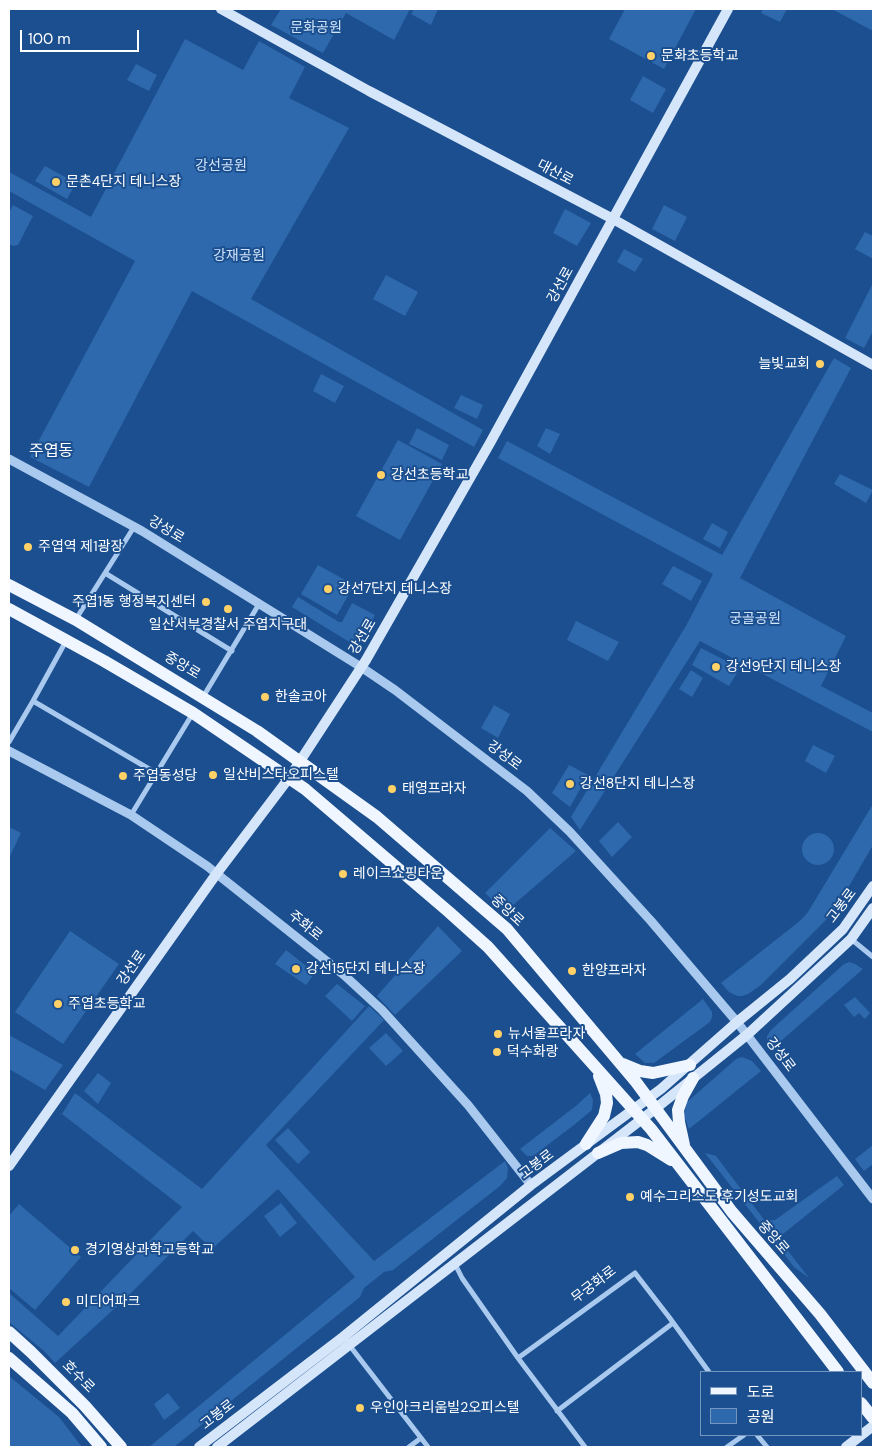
<!DOCTYPE html>
<meta charset="utf-8">
<style>
body{margin:0}
#map{position:relative;width:882px;height:1456px;overflow:hidden;background:#1b4f8f;font-family:"DM Sans","Noto Sans KR",sans-serif}
canvas{display:block}
.frame{position:absolute;inset:0;border:10px solid #fff;pointer-events:none}
.legend{position:absolute;left:700px;top:1371px;width:162px;height:65px;box-sizing:border-box;background:#1b4f8f;border:1px solid #7695bc;margin:0;padding:6px 9px;list-style:none;font-size:15px;color:#fff}
.legend li{display:flex;align-items:center;gap:10px;height:25px}
.legend b{width:25px;border:1px solid #7695bc}
.scale{position:absolute;left:20px;top:30px;width:119px;height:22px;box-sizing:border-box;border:2px solid #fff;border-top:0;padding-left:6px;font-size:15px;line-height:18px;white-space:nowrap;color:#fff;-webkit-text-stroke:4px #1b4f8f;paint-order:stroke}
</style>
<div id="map">
<canvas width="882" height="1456"></canvas>
<div class="frame"></div>
<ul class="legend">
<li><b style="height:6px;background:#f0f6ff"></b>도로</li>
<li><b style="height:14px;background:#2e69ad"></b>공원</li>
</ul>
<div class="scale">100 m</div>
</div>
<script>
const c = document.querySelector('canvas').getContext('2d');
c.lineJoin = 'round';
function fill(path, color) { c.fillStyle = color; c.fill(path, 'evenodd'); }
const poly = rows => new Path2D(rows.map(r => 'M' + r).join(''));
function stroke(path, color, width, dash) { c.strokeStyle = color; c.lineWidth = width; c.lineCap = dash ? 'butt' : 'round'; c.setLineDash(dash || []); c.stroke(path); }
function write(font, color, halo, rows, align = 'center') {
  c.font = font + ' "DM Sans","Noto Sans KR",sans-serif'; c.lineWidth = 4; c.setLineDash([]); c.textBaseline = 'middle'; c.strokeStyle = halo; c.fillStyle = color; for (const [text, x, y, turn = 0] of rows) {
    c.save(); c.translate(x, y); c.rotate((+turn || 0) * Math.PI / 180); c.textAlign = isNaN(turn) ? turn : align; if (halo) c.strokeText(text, 0, 0); c.fillText(text, 0, 0); c.restore();
  }
}
const green = poly([
 [281,9,410,9,394,40,346,13,323,53,271,25],
 [414,9,438,9,431,25,411,14],
 [625,9,696,9,664,69,609,39],
 [763,9,787,9,780,22,761,13],
 [832,9,873,9,873,31],
 [185,39,243,70,259,41,305,67,289,98,349,128,251,299,483,430,474,447,192,291,89,487,30,457,135,261,9,191,9,172,91,217],
 [136,64,157,75,149,91,127,80],
 [643,76,666,89,653,113,630,100],
 [45,166,76,183,67,199,35,181],
 [13,205,33,216,18,245,13,246,9,244,9,213],
 [664,205,687,217,675,241,652,229],
 [565,209,591,223,577,246,553,233],
 [865,232,873,236,873,259,855,249],
 [624,249,643,259,635,272,617,262],
 [386,275,418,292,405,316,373,299],
 [873,283,873,331,864,348,845,338],
 [834,358,851,368,740,578,846,636,821,686,873,713,873,732,700,641,580,830,571,817,687,624,713,574,498,458,507,441,722,555],
 [321,374,344,386,335,403,313,391],
 [461,395,483,405,477,419,454,408],
 [417,428,449,445,442,460,409,444],
 [546,428,560,434,550,454,537,446],
 [398,440,442,464,400,540,356,516],
 [840,474,873,490,866,503,834,484],
 [712,523,728,532,720,548,703,539],
 [318,565,354,585,337,615,301,594],
 [673,566,702,581,691,601,662,584],
 [298,597,339,622,342,622,352,603,375,615,359,645,356,646,292,607],
 [576,621,619,642,608,661,567,640],
 [701,648,740,668,729,686,692,665],
 [691,670,703,678,692,697,679,689],
 [494,705,510,714,498,738,481,728],
 [813,745,835,756,826,773,805,761],
 [569,765,588,775,570,807,552,793],
 [873,804,873,845,834,912,761,985,748,994,742,996,737,996,729,992,721,983,801,920,808,912],
 [618,822,632,837,612,857,599,841],
 [9,827,21,833,9,858],
 [550,828,576,851,505,912,485,893],
 '802 849a16 16 0 1 1 32 0a16 16 0 1 1-32 0Z',
 [438,926,462,951,395,1015,377,996],
 [70,931,119,964,63,1044,15,1012],
 [286,950,315,973,306,985,275,964],
 [849,962,855,964,863,969,773,1048,767,1039,767,1036,771,1030,844,964],
 [337,984,365,1006,352,1021,325,996],
 [855,997,870,1013,865,1019,859,1013,854,1017,844,1005],
 [703,999,712,1012,712,1017,710,1022,654,1063,645,1063,635,1054],
 [369,1006,384,1020,266,1145,374,1261,505,1161,508,1168,507,1178,500,1186,393,1270,384,1272,364,1288,360,1297,174,1447,149,1447,355,1277,278,1189,212,1249,193,1231,125,1299,55,1363,44,1351,9,1322,9,1293,58,1336,182,1207,62,1114,75,1093,202,1189],
 [386,1033,403,1051,386,1066,369,1048],
 [9,1035,63,1065,45,1090,9,1069],
 [742,1057,752,1061,761,1071,689,1129,684,1116,687,1102,736,1059],
 [98,1073,111,1083,98,1104,84,1091],
 [590,1093,593,1100,592,1110,574,1125,533,1156,527,1156,520,1149,577,1105],
 [288,1128,310,1152,298,1164,275,1140],
 [873,1145,873,1164,864,1171,855,1159],
 [705,1153,716,1156,765,1221,775,1220,837,1176,844,1185,778,1238,809,1278,794,1267],
 [281,1203,297,1223,280,1237,264,1216],
 [19,1204,81,1257,35,1310,9,1288,9,1216],
 [9,1376,59,1417,82,1447,9,1447],
 [168,1393,180,1408,164,1420,154,1404]
]);
const minor = poly([
 [105,573,232,651],
 [76,619,134,527],
 [203,697,259,604],
 [33,701,156,773],
 [9,742,33,701,66,641],
 [131,815,193,713],
 [851,939,873,957],
 [455,1264,462,1278,518,1358,585,1447],
 [350,1346,428,1447],
 [518,1358,635,1273,669,1317,709,1372],
 [557,1411,673,1323],
 [757,1435,767,1447],
 [409,1447,421,1438],
 [727,1447,744,1435]
]);
const tertiary = poly([
 [9,459,142,531,361,667,395,690,527,791,570,832,651,921,737,1022,873,1199],
 [9,751,131,815,207,866,344,975,382,1010,468,1105,531,1185]
]);
const secondary = poly([
 [221,9,369,91,613,219,873,365],
 [9,1166,217,873,289,778,366,660,490,443,728,9],
 [199,1447,343,1337,531,1185,661,1089,737,1022,790,979,843,929,873,886],
 [217,1447,655,1109,748,1034,851,939,873,908],
 [846,1447,873,1426]
]);
const primary = poly([
 [9,585,76,620,257,731,377,817,507,929,636,1082,732,1212,820,1314,873,1383],
 [9,609,104,661,193,713,305,789,449,912,488,947,651,1129,838,1372],
 [623,1064,640,1071,653,1073,690,1065],
 [586,1144,604,1116,607,1103,606,1094,599,1076],
 [684,1145,679,1122,678,1110,683,1096,693,1078],
 [598,1153,621,1143,638,1142,647,1145,671,1160],
 [9,1332,31,1352,85,1406,121,1447],
 [9,1358,72,1413,101,1447],
 [861,1403,873,1418]
]);
const markers = [
 [651,56,5,"#ffd166"],
 [56,182,5,"#ffd166"],
 [820,364,5,"#ffd166"],
 [381,475,5,"#ffd166"],
 [28,547,5,"#ffd166"],
 [328,589,5,"#ffd166"],
 [206,602,5,"#ffd166"],
 [228,609,5,"#ffd166"],
 [716,667,5,"#ffd166"],
 [265,697,5,"#ffd166"],
 [213,775,5,"#ffd166"],
 [123,776,5,"#ffd166"],
 [570,784,5,"#ffd166"],
 [392,789,5,"#ffd166"],
 [343,874,5,"#ffd166"],
 [296,969,5,"#ffd166"],
 [572,971,5,"#ffd166"],
 [58,1004,5,"#ffd166"],
 [498,1034,5,"#ffd166"],
 [497,1052,5,"#ffd166"],
 [630,1197,5,"#ffd166"],
 [75,1250,5,"#ffd166"],
 [66,1302,5,"#ffd166"],
 [360,1408,5,"#ffd166"]
];
const parkNames = [
 ["문화공원",316,28],
 ["강선공원",221,166],
 ["강재공원",239,256],
 ["궁골공원",755,619]
];
const poiNames = [
 ["문화초등학교",661,56],
 ["문촌4단지 테니스장",66,182],
 ["늘빛교회",810,364,"right"],
 ["강선초등학교",391,475],
 ["주엽역 제1광장",38,547],
 ["강선7단지 테니스장",338,589],
 ["주엽1동 행정복지센터",196,602,"right"],
 ["일산서부경찰서 주엽지구대",228,625,"center"],
 ["강선9단지 테니스장",726,667],
 ["한솔코아",275,697],
 ["일산비스타오피스텔",223,775],
 ["주엽동성당",133,776],
 ["강선8단지 테니스장",580,784],
 ["태영프라자",402,789],
 ["레이크쇼핑타운",353,874],
 ["강선15단지 테니스장",306,969],
 ["한양프라자",582,971],
 ["주엽초등학교",68,1004],
 ["뉴서울프라자",508,1034],
 ["덕수화랑",507,1052],
 ["예수그리스도 후기성도교회",640,1197],
 ["경기영상과학고등학교",85,1250],
 ["미디어파크",76,1302],
 ["우인아크리움빌2오피스텔",370,1408]
];
const streetNames = [
 ["대산로",555,173,28],
 ["강선로",561,285,-61],
 ["강성로",166,530,31],
 ["강선로",363,637,-59],
 ["중앙로",182,666,31],
 ["강성로",504,756,37],
 ["고봉로",842,906,-53],
 ["중앙로",507,911,43],
 ["주화로",305,926,39],
 ["강선로",132,968,-55],
 ["강성로",780,1055,53],
 ["고봉로",537,1165,-37],
 ["중앙로",773,1238,49],
 ["무궁화로",594,1285,-37],
 ["호수로",78,1377,45],
 ["고봉로",218,1415,-38]
];
const quarterNames = [
 ["주엽동",51,452]
];
fill(green, '#2e69ad');
stroke(minor, '#a9c9ee', 5);
stroke(tertiary, '#a9c9ee', 9);
stroke(secondary, '#d6e6fa', 10);
stroke(primary, '#f0f6ff', 12);
for (const [x, y, r, color] of markers) { const dot = new Path2D(); dot.arc(x, y, r, 0, 2 * Math.PI); c.fillStyle = color; c.fill(dot); stroke(dot, '#1b4f8f', 2); }
write('14px', '#cfe3fa', '#1b4f8f', parkNames);
write('14px', '#fff', '#1b4f8f', poiNames, 'left');
write('14px', '#fff', '#1b4f8f', streetNames);
write('16px', '#fff', '#1b4f8f', quarterNames);
</script>
